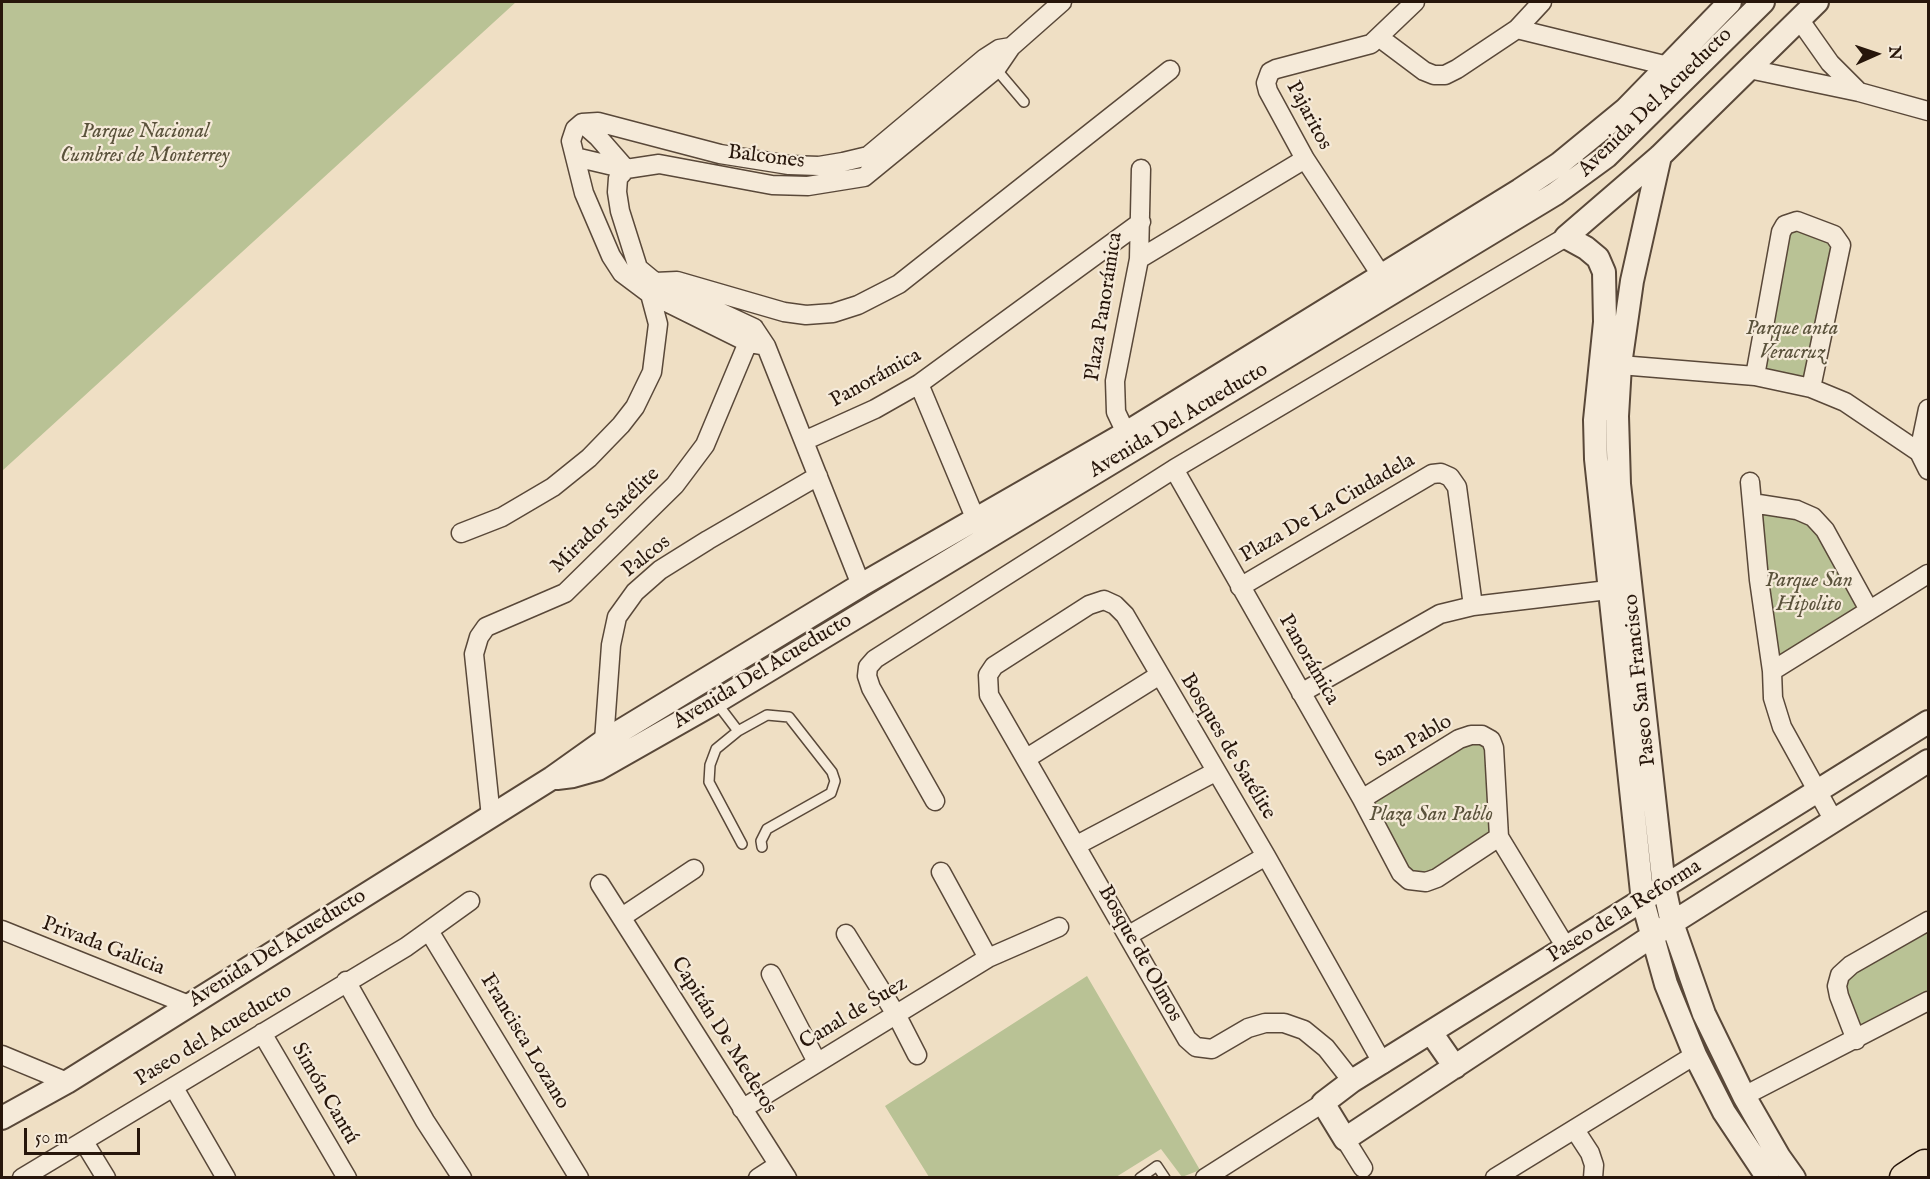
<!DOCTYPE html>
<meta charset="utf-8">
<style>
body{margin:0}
#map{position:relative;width:1930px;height:1179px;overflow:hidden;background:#efdfc4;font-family:"IM FELL English",serif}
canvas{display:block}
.frame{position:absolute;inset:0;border:3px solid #27160b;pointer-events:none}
.north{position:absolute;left:1846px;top:24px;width:60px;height:60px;-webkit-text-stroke:4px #f5ead9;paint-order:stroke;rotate:87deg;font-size:16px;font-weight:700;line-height:24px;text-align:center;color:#27160b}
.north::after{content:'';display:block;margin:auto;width:21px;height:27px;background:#27160b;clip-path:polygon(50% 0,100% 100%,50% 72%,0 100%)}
.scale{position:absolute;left:24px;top:1128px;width:116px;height:27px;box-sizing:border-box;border:3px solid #27160b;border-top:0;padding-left:8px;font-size:18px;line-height:21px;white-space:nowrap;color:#27160b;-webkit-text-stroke:4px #f5ead9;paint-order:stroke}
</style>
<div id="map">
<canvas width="1930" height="1179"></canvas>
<div class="frame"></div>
<div class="north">N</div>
<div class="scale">50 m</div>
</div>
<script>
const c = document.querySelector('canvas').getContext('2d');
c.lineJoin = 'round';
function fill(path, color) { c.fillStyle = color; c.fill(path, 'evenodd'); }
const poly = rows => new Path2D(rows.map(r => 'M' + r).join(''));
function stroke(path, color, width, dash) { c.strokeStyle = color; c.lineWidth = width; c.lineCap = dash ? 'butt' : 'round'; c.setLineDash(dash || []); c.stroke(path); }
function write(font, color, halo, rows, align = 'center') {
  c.font = font + ' "IM FELL English",serif'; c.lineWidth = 4.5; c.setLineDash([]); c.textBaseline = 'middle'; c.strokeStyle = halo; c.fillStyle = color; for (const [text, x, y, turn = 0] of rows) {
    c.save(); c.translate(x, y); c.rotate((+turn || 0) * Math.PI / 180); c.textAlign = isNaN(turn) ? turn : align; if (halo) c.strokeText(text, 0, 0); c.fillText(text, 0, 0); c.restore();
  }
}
const green = poly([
 [2,2,516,2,2,471],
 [1791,221,1797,221,1841,253,1811,388,1755,376],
 [1752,503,1825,530,1869,610,1772,671],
 [1459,739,1491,740,1489,832,1444,873,1401,873,1362,799],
 [1928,921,1928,1001,1856,1040,1840,975],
 [1087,976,1200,1170,1182,1177,1161,1149,1116,1177,929,1177,885,1106]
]);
const service = poly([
 [996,69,1024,102],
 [716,702,738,731,767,715,789,717,832,772,835,781,831,793,767,829,761,841,762,847],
 [738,731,716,749,710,765,709,782,742,844],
 [1140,1178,1157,1166,1165,1178]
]);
const minor = poly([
 [1799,19,1830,63,1859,92],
 [1517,29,1668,66],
 [1380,38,1424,71,1434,75,1445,75,1457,69,1517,29,1542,2],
 [1749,69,1859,92,1928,111],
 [582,123,598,137,626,169,618,178,617,192,620,211,638,268,655,282,754,328,766,346,861,585],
 [575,157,626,169,659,164,772,185,808,186,864,177,996,69,1011,47,1062,2],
 [1139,259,1305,159],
 [1381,275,1305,159,1268,91,1266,83,1270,72,1276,69,1371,44,1415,2],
 [766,346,749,343,650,294,622,273,611,256,584,193,571,141,575,129,582,123,598,122,720,154,789,165,819,166,843,162,868,156,985,58,999,49,1011,47],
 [1620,365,1755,376,1811,388,1845,402,1919,452],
 [1755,376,1781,232,1785,225,1797,221,1834,235,1841,245,1811,388],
 [919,384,976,520],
 [1928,409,1919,452,1928,470],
 [1126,433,1116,412,1115,381,1139,259,1141,169],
 [804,441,875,409,919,384,1141,222],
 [1174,469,1362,799,1401,873,1409,880,1426,882,1437,878,1499,837],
 [1750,482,1759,580,1772,671,1773,698,1782,727,1834,821],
 [1752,503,1797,510,1813,517,1825,530,1869,610],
 [461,533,502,517,553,487,589,458,621,425,635,407,652,372,658,324,650,294,655,282,677,281,784,312,806,315,833,313,858,305,899,284,1170,70],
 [1240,587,1432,474,1441,473,1450,477,1457,487,1473,606],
 [1772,671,1928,574],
 [1301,693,1440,614,1473,606,1608,590],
 [604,741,611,645,617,617,635,592,660,570,708,540,818,476],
 [1027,758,1158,676],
 [1362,799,1459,739,1471,735,1482,735,1491,740,1494,748,1499,837,1567,949],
 [935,801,871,688,867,676,868,667,875,659,1174,469,1566,237],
 [491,817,474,654,479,637,486,627,565,593,675,485,705,445,754,328],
 [1077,845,1215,772],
 [941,872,988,958],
 [600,884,787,1178],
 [622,917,694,869],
 [2,930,189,1005],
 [429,931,579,1178],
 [846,934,897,1016,917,1055],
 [1129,935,1266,856],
 [771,974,817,1062],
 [346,981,425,1121,462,1178],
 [262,1033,347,1178],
 [1856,1040,1839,996,1837,986,1840,975,1851,965,1928,921],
 [2,1055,67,1082],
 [1352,1081,1326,1048,1304,1030,1284,1023,1265,1023,1248,1028,1212,1049,1196,1047,1187,1039,989,695,988,675,994,666,1089,605,1104,600,1115,605,1125,615,1266,856,1383,1064],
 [174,1088,226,1178],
 [1744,1096,1928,1001],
 [742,1109,988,958,1059,927],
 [1575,1130,1590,1153,1594,1165,1593,1178],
 [1345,1139,1363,1168],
 [84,1142,106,1178],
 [22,1178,406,947,470,901],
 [758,1178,778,1165],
 [1205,1178,1323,1103],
 [1495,1178,1695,1055]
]);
const tertiary = poly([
 [1660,156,1632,281,1620,365,1617,416,1619,484,1664,887,1672,923,1704,1014,1744,1096,1779,1157,1794,1178],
 [1928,722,1352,1081,1323,1103,1345,1139,1672,923,1928,761],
 [557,778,573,776,598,769,716,702,1555,194,1607,156,1763,2],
 [1432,1034,1455,1067],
 [2,1118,67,1082,552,778,604,741,861,585,1126,433,1520,190,1559,164,1626,109,1730,2],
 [1768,1178,1724,1112,1695,1055,1666,984,1643,902,1596,459,1595,420,1605,322,1604,272,1598,258,1586,248,1566,237,1660,156,1817,2]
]);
const trunk = poly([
 [1905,1178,1925,1165]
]);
const streetNames = [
 ["Avenida Del Acueducto",1656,103,-44],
 ["Pajaritos",1308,116,62],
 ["Balcones",766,158,7],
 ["Plaza Panorámica",1105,307,-81],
 ["Panorámica",876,379,-29],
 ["Avenida Del Acueducto",1179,421,-31],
 ["Plaza De La Ciudadela",1328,509,-30],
 ["Mirador Satélite",606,521,-44],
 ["Palcos",647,557,-38],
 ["Panorámica",1308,660,60],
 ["Avenida Del Acueducto",763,672,-31],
 ["Paseo San Francisco",1641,680,-96],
 ["San Pablo",1414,742,-30],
 ["Bosques de Satélite",1227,747,59],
 ["Paseo de la Reforma",1625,912,-32],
 ["Privada Galicia",103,947,21],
 ["Avenida Del Acueducto",278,949,-32],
 ["Bosque de Olmos",1139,954,61],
 ["Canal de Suez",854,1014,-31],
 ["Paseo del Acueducto",214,1036,-31],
 ["Capitán De Mederos",723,1036,58],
 ["Francisca Lozano",524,1042,59],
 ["Simón Cantú",324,1094,60]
];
const parkNames = [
 ["Parque Nacional",145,133],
 ["Cumbres de Monterrey",145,157],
 ["Parque anta",1792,330],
 ["Veracruz",1792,354],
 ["Parque San",1809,582],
 ["Hipolito",1809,606],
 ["Plaza San Pablo",1431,816]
];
fill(green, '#b9c295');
stroke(service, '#594839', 12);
stroke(minor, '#594839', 21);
stroke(tertiary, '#594839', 26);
stroke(trunk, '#27160b', 33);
stroke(service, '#f5ead9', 9);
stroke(minor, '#f5ead9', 18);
stroke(tertiary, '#f5ead9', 22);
stroke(trunk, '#efdfc4', 30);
write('21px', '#27160b', '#f5ead9', streetNames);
write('italic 21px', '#5a523b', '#f5ead9', parkNames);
</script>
